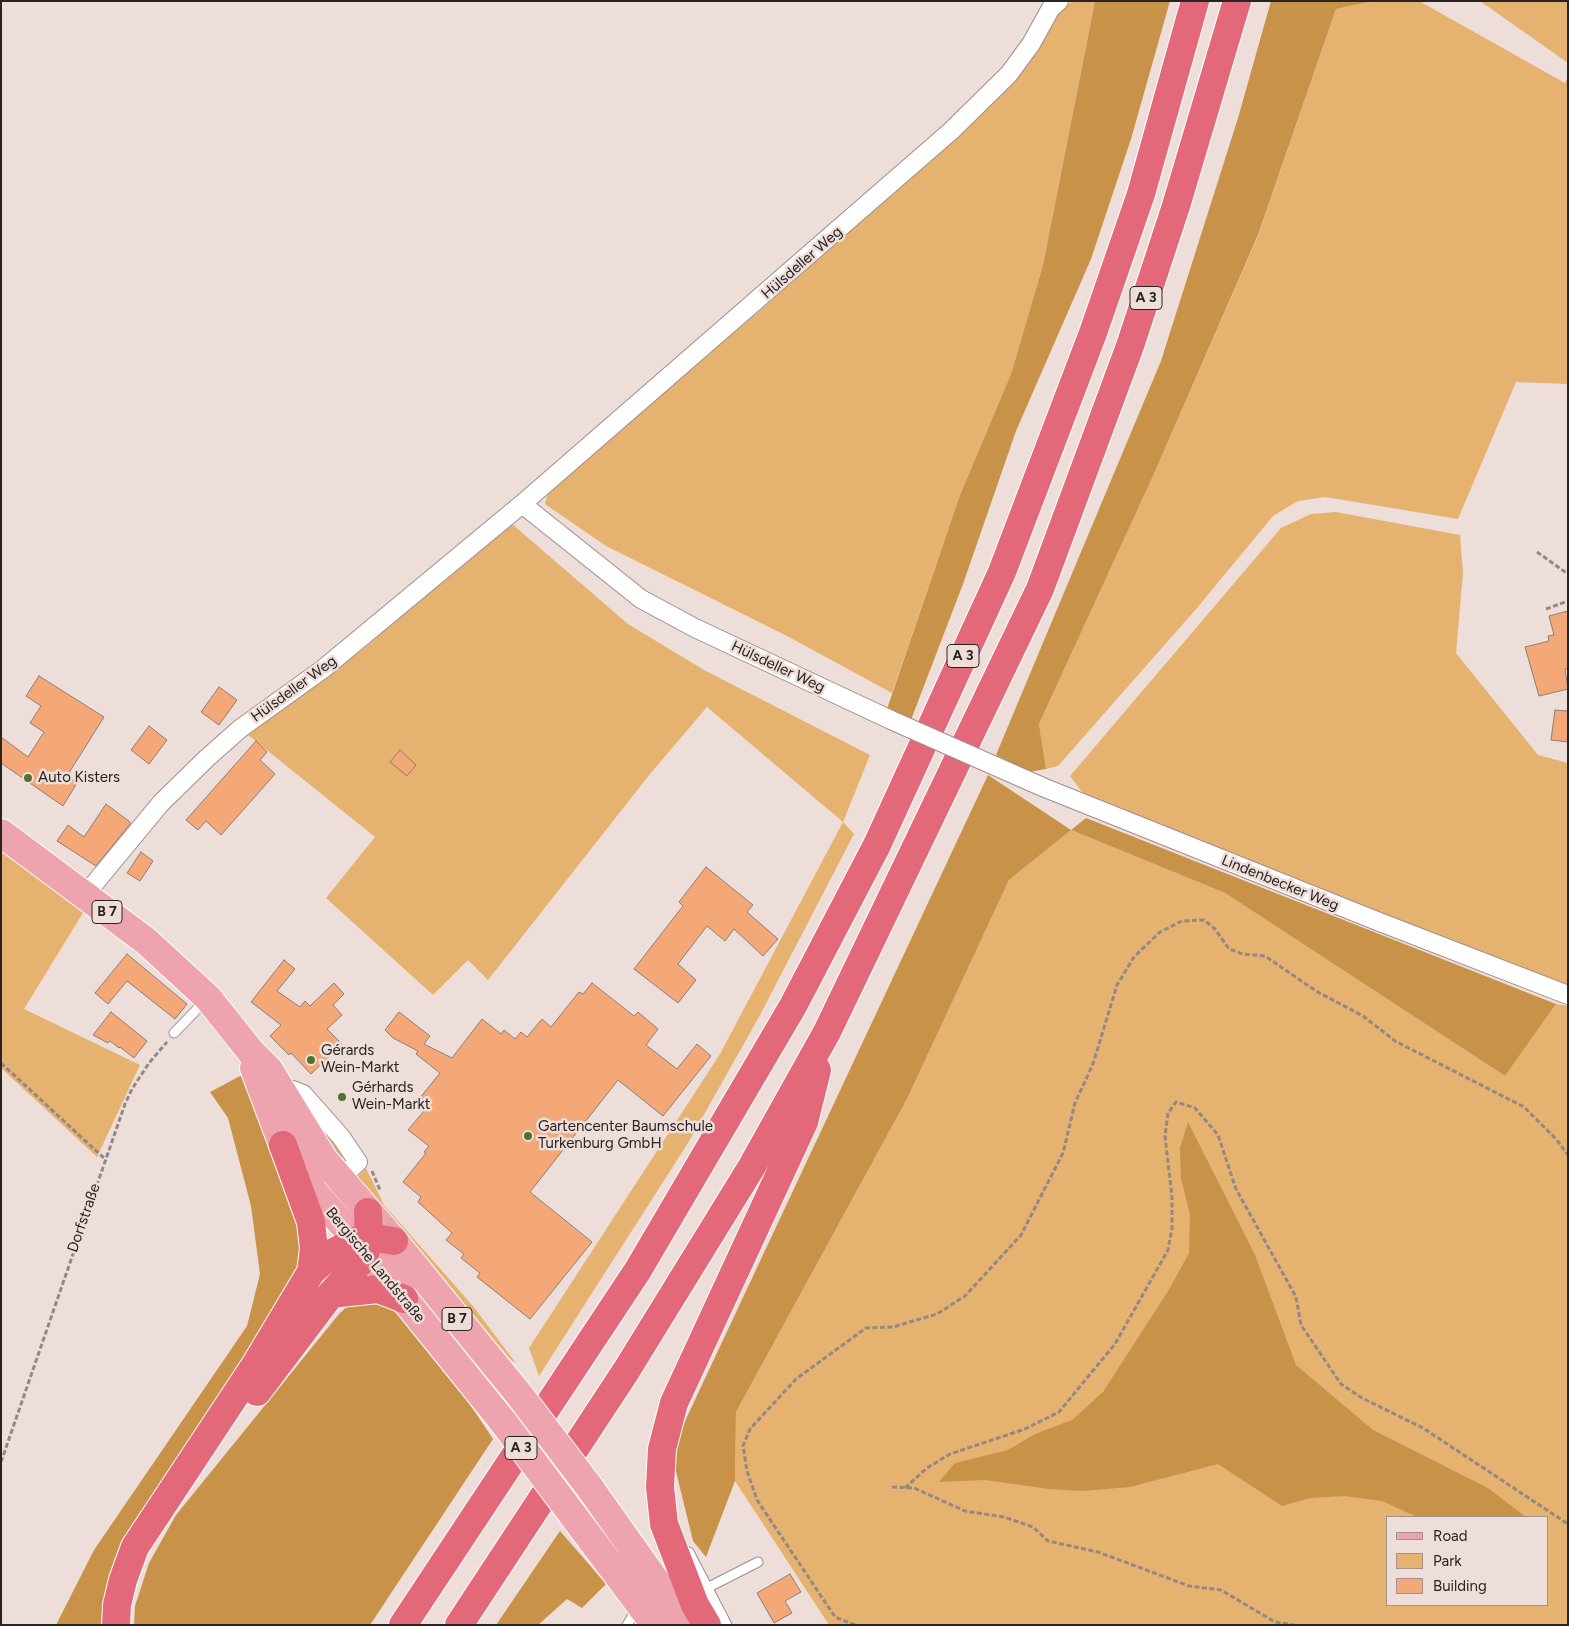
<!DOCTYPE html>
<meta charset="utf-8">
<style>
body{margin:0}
#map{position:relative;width:1569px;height:1626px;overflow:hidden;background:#eededa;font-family:Figtree,sans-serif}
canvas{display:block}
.frame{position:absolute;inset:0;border:2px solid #292322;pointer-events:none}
.legend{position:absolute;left:1386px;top:1516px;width:162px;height:90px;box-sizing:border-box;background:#eededa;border:1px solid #9f9390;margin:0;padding:6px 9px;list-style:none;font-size:15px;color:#292322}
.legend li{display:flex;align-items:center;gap:10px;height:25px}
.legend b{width:25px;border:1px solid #9f9390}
</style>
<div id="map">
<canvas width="1569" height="1626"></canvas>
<div class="frame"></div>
<ul class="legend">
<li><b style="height:6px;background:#eea4af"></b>Road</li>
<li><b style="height:14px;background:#e5b270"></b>Park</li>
<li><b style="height:14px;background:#f4a777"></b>Building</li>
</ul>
</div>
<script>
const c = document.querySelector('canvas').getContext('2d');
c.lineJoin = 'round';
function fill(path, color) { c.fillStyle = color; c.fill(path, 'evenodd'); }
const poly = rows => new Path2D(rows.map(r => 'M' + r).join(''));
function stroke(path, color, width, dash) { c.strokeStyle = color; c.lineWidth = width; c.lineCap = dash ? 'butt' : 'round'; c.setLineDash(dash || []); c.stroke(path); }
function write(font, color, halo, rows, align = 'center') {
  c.font = font + ' Figtree,sans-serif'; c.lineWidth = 5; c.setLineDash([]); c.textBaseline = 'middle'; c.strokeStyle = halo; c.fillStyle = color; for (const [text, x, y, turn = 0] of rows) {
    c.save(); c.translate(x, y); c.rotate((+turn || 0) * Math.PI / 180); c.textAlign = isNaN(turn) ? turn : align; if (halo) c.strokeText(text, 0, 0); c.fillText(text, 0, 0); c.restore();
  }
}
const green = poly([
 [1073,1,1095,1,1043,265,1011,374,960,495,892,693,787,636,606,546,545,504,549,489,756,314,958,135,1064,7],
 [1373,1,1419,1,1565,83,1568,77,1568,384,1516,382,1458,519,1325,497,1298,501,1273,516,1197,608,1058,766,1046,769,1039,724,1153,476,1258,236,1336,9],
 [1480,1,1568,1,1568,63],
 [1336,512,1460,535,1463,573,1456,653,1538,755,1568,763,1568,989,1085,796,1070,776,1281,528,1311,514],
 [512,524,628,624,704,670,870,755,843,822,854,834,759,1017,688,1143,539,1376,529,1348,720,1054,843,822,707,707,650,774,488,980,468,960,433,995,326,898,375,837,248,735,367,646,403,613],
 [1071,830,1225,893,1505,1076,1556,1004,1568,1006,1568,1625,829,1625,735,1481,736,1412,907,1099,1009,880],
 [1388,1517,1548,1517,1548,1605,1388,1605],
 [1,848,86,908,24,1009,140,1065,97,1157,1,1068],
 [310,1109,342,1151,342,1159,339,1161],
 [366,1168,384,1205,473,1306,515,1362,512,1361,358,1184,358,1177]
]);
const forest = poly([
 [1095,1,1170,1,1131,139,1091,259,1016,431,963,584,909,725,887,709,960,495,1011,374,1043,265],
 [1271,1,1373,1,1336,9,1258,235,1153,476,1039,724,1046,769,1029,772,996,755,1161,361,1238,118],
 [988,775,1071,830,1086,818,1556,1004,1505,1076,1225,893,1071,830,1009,880,907,1099,736,1412,735,1481,706,1557,693,1541,671,1451],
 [244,1074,285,1167,306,1264,130,1543,109,1625,56,1625,94,1550,247,1326,260,1274,251,1206,228,1118,210,1092],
 [1188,1122,1255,1255,1296,1365,1373,1430,1488,1488,1526,1517,1417,1517,1382,1501,1344,1496,1310,1498,1282,1506,1218,1464,1130,1487,1083,1491,1049,1489,985,1480,939,1482,955,1463,1008,1450,1035,1434,1072,1420,1103,1392,1170,1288,1189,1253,1190,1214,1181,1179,1180,1148],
 [374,1299,391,1306,431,1346,493,1439,370,1625,134,1625,135,1606,149,1563,176,1515,339,1314,351,1303],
 [560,1531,606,1584,582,1608,567,1599,538,1625,496,1625]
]);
const building = poly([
 [1568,611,1568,669,1565,669,1568,689,1539,696,1525,647,1549,641,1548,636,1554,635,1549,616,1568,611],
 [39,676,104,717,67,776,77,783,63,806,1,763,1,737,28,757,44,732,30,723,41,706,26,696,39,676],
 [219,687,237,700,219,725,201,712,219,687],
 [1555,710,1568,711,1568,742,1551,740,1555,710],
 [149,726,167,740,149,764,131,750,149,726],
 [256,741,267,752,260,760,275,774,221,835,206,821,198,830,186,820,256,741],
 [400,750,416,765,407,776,390,762,400,750],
 [106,804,130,822,130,824,96,866,57,841,68,825,84,837,106,804],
 [141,852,153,861,140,881,127,873,141,852],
 [706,867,753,905,747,912,778,939,763,956,734,929,725,941,707,926,678,964,696,980,678,1003,634,969,683,906,679,902,706,867],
 [127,954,187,1004,175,1019,127,981,108,1004,95,993,127,954],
 [284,960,295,969,277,991,300,1007,305,1001,310,1006,334,983,344,994,333,1005,342,1015,327,1029,342,1044,311,1074,291,1053,289,1055,270,1036,281,1025,251,1002,284,960],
 [592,983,634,1016,638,1012,658,1029,646,1045,677,1069,697,1044,711,1056,663,1116,618,1080,530,1192,592,1242,530,1319,477,1277,480,1273,461,1258,464,1254,446,1240,452,1233,418,1202,421,1197,403,1182,426,1153,424,1152,429,1146,408,1130,424,1111,415,1104,440,1073,416,1054,418,1051,393,1038,385,1030,399,1012,430,1036,424,1044,452,1058,482,1019,501,1034,504,1030,515,1039,521,1032,527,1037,542,1019,551,1027,579,992,583,994,592,983],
 [111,1012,147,1041,134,1058,120,1047,119,1048,110,1041,108,1043,93,1035,111,1012],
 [790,1574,801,1592,785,1601,792,1613,774,1623,757,1593,790,1574]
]);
const path = poly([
 [1537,552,1568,574],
 [1546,609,1568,601],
 [1,1063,105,1159],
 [372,1171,380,1190],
 [1,1462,125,1104,132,1089,149,1063,167,1042],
 [892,1487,914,1488,965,1511,1004,1517,1033,1527,1048,1541,1098,1552,1189,1586,1221,1590,1275,1622,1294,1625],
 [905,1488,927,1468,950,1454,1025,1429,1059,1412,1115,1344,1168,1250,1172,1228,1172,1197,1165,1136,1168,1113,1176,1102,1195,1108,1218,1135,1236,1189,1296,1297,1301,1325,1341,1384,1362,1398,1423,1428,1568,1524],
 [855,1625,835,1617,757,1500,747,1471,743,1446,750,1429,796,1379,866,1328,893,1327,937,1314,965,1296,1021,1235,1063,1153,1075,1103,1093,1064,1117,985,1134,957,1160,932,1182,921,1204,920,1215,929,1229,949,1243,954,1265,956,1316,991,1363,1016,1395,1041,1524,1107,1556,1139,1568,1155]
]);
const lane = poly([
 [174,1033,205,1001],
 [689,1552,727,1625],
 [707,1588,758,1562],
 [627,1625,638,1607]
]);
const street = poly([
 [522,504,641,599,695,628,891,720],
 [995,766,1045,788,1377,921,1568,995],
 [85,895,161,803,207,758,241,728,323,669,522,504,951,131,1009,74,1031,44,1051,8,1059,1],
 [278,1100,284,1094,293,1090,303,1094,341,1137,358,1162,340,1179]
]);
const primary = poly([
 [1,833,146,941,208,998,251,1052,269,1070,324,1160,394,1241,521,1397],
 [254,1068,283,1145,313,1191,396,1285,404,1299,504,1423],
 [590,1488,687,1625],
 [572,1514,655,1625]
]);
const highway = poly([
 [283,1145,311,1222,314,1249,311,1272],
 [331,1294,378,1289,404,1299],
 [257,1392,331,1294,364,1258,369,1237,368,1212],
 [116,1625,117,1605,123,1580,135,1547,256,1364,311,1272,332,1253,357,1240,369,1237,394,1241],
 [403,1625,638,1270,793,1006,877,845,1002,572,1093,333,1141,194,1195,1],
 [459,1625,626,1371,751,1168,827,1032,1040,589,1130,346,1176,206,1237,1],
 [707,1625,695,1605,664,1524,660,1487,662,1449,674,1403,804,1122,817,1070]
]);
const streetBridge = poly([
 [891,720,995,766]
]);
const primaryBridge = poly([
 [521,1397,590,1488],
 [504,1423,572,1514]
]);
const markers = [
 [28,778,5,"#50742d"],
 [311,1060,5,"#50742d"],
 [342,1097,5,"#50742d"],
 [528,1136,5,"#50742d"]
];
const shields = [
 [1146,298,32],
 [963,656,32],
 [107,912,30],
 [457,1319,30],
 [521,1448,32]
];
const shieldNames = [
 ["A 3",1146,298],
 ["A 3",963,656],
 ["B 7",107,912],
 ["B 7",457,1319],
 ["A 3",521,1448]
];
const streetNames = [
 ["Hülsdeller Weg",802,263,-41],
 ["Hülsdeller Weg",778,667,25],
 ["Hülsdeller Weg",294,689,-36],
 ["Lindenbecker Weg",1280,883,22],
 ["Dorfstraße",84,1218,-71],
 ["Bergische Landstraße",375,1265,50]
];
const poiNames = [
 ["Auto Kisters",38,778],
 ["Gérards",321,1051],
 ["Wein-Markt",321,1068],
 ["Gérhards",352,1088],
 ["Wein-Markt",352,1105],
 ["Gartencenter Baumschule",538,1127],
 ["Turkenburg GmbH",538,1144]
];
fill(green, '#e5b270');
fill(forest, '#c89249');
fill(building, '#f4a777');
stroke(building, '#8b7e77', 1);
stroke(lane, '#9e8e8b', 11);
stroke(street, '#9e8e8b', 20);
stroke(primary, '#fff', 30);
stroke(highway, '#fff', 30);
stroke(path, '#938885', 3, [5, 2.5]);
stroke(lane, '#fff', 9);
stroke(street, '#fff', 18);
stroke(primary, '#eea4af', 28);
stroke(highway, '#e2687a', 28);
stroke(streetBridge, '#9e8e8b', 20, []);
stroke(primaryBridge, '#fff', 30, []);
stroke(streetBridge, '#fff', 18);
stroke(primaryBridge, '#eea4af', 28);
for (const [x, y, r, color] of markers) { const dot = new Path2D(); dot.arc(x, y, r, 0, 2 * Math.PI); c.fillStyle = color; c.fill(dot); stroke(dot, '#eededa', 2); }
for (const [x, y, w] of shields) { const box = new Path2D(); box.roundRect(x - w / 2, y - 11.5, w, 23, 4); c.fillStyle = '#eededa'; c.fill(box); stroke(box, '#292322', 1); }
write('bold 14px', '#292322', null, shieldNames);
write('15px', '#292322', '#eededa', streetNames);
write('15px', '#292322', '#eededa', poiNames, 'left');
</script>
